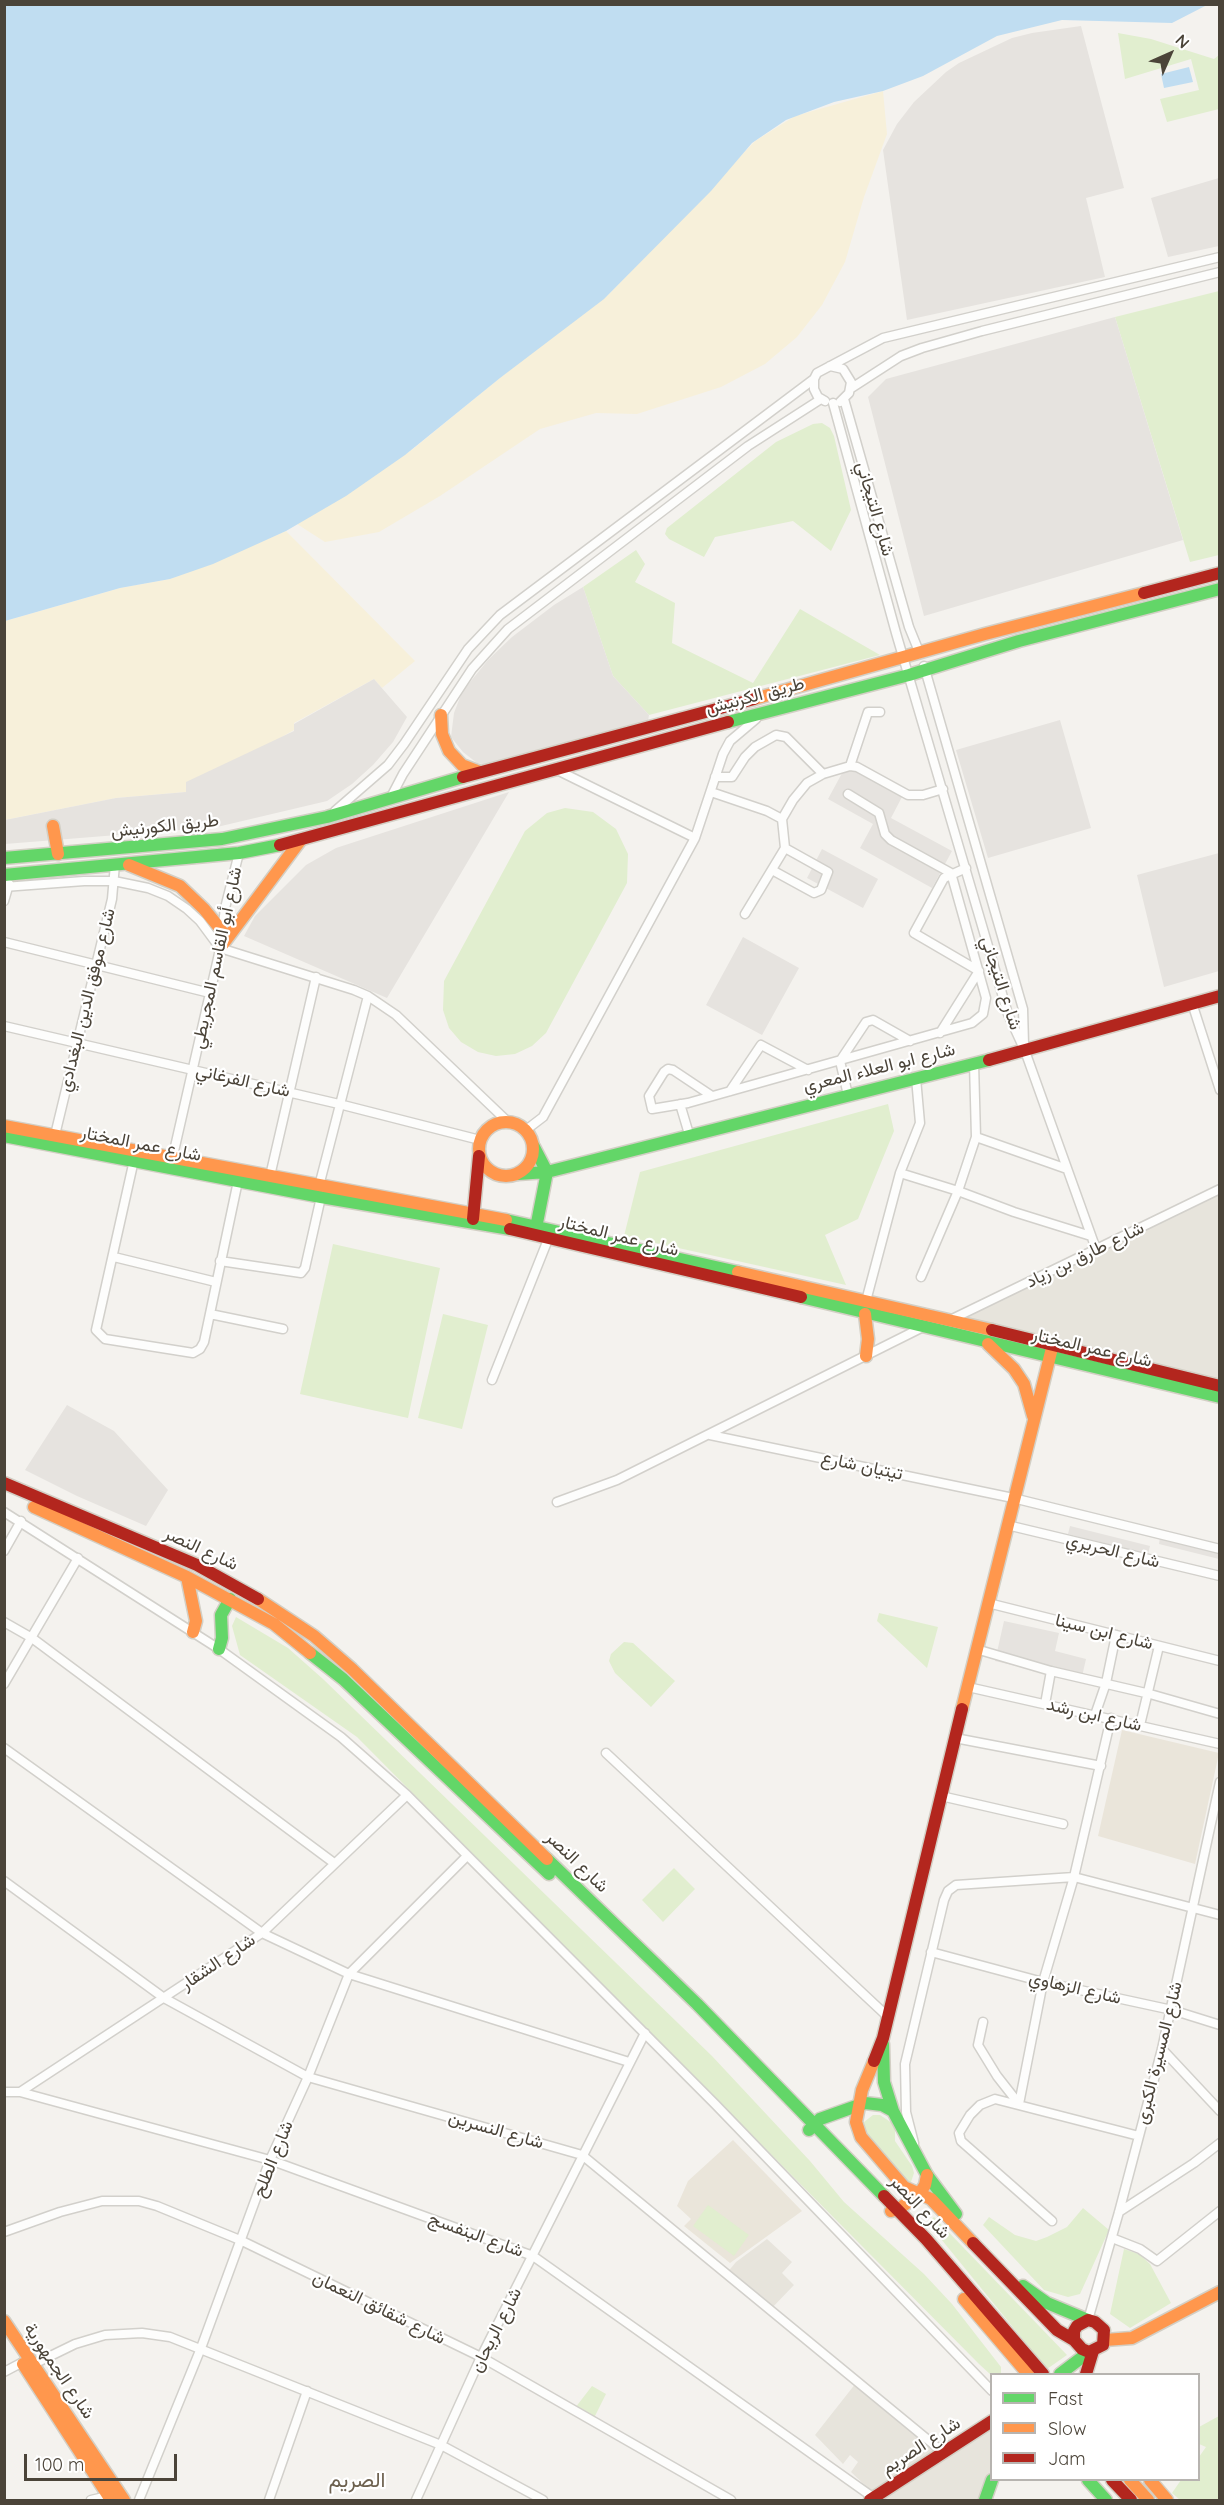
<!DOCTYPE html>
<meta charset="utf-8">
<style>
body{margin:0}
#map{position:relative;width:1224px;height:2505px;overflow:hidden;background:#f4f2ee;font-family:Quicksand,sans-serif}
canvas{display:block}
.frame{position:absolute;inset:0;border:6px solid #4b4439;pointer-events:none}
.legend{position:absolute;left:990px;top:2373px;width:210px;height:108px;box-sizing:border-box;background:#fff;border:2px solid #b7b4b0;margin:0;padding:8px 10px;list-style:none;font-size:18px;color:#4b4439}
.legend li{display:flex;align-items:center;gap:12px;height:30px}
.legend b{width:30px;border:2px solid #b7b4b0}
.north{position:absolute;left:1140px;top:24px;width:60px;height:60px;-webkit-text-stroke:4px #fff;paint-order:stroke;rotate:45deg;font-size:16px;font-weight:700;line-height:24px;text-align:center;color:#4b4439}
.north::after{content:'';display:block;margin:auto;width:21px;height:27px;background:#4b4439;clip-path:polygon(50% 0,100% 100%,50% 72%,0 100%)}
.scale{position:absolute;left:24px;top:2454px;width:153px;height:27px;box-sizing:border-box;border:3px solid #4b4439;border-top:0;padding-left:8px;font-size:18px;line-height:21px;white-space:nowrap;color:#4b4439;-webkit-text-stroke:4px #fff;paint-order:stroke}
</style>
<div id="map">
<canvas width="1224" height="2505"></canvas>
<div class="frame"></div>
<ul class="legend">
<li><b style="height:8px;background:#63d668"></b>Fast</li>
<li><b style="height:8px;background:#ff974d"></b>Slow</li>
<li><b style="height:8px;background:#b3261e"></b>Jam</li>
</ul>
<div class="north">N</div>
<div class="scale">100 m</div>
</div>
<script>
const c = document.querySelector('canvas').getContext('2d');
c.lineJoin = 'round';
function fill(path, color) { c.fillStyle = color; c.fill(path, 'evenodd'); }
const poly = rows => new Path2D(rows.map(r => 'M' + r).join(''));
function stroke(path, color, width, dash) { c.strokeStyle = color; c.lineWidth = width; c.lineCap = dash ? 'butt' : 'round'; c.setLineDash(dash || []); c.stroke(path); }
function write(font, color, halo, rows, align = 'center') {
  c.font = font + ' Quicksand,Vazirmatn,sans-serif'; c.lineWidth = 4.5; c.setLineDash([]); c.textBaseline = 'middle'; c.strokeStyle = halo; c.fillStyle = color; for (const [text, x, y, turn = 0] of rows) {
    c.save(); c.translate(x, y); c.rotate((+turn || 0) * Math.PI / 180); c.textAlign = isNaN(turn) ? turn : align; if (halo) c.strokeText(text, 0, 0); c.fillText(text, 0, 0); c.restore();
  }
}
const residential = poly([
 [1219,1190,1219,1388,950,1325],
 [767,2239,792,2262,782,2273,794,2285,770,2310,726,2274,736,2262],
 [856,2383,939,2450,873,2493,851,2472,858,2462,850,2455,843,2464,815,2435],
 [991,2421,991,2477,983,2500,871,2500]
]);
const education = poly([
 [1122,1730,1219,1753,1195,1864,1098,1836],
 [733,2140,802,2211,730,2263,684,2226,691,2219,677,2206,688,2181]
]);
const green = poly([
 [1118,33,1151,39,1214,59,1219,55,1219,109,1167,122,1160,99,1199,90,1191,59,1125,79],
 [1219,291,1219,555,1190,562,1115,317],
 [822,423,830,428,834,436,851,510,831,551,793,521,715,537,704,557,669,539,665,534,667,528,776,442,813,424],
 [636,550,645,564,635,582,675,603,672,643,753,683,800,609,880,655,649,715,613,676,583,587],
 [565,808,593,812,616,829,628,854,627,883,546,1033,532,1046,515,1054,496,1056,478,1052,461,1042,449,1028,443,1010,444,981,525,831,547,813],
 [888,1104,894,1131,858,1219,825,1235,846,1285,624,1236,640,1172],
 [333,1244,440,1268,408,1418,300,1394],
 [443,1314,488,1325,462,1429,418,1418],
 [879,1613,938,1627,927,1668,877,1621],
 [236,1617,288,1648,323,1679,712,2056,810,2161,844,2202,924,2274,952,2304,1001,2367,1001,2374,991,2375,979,2364,357,1737,240,1655,232,1626],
 [624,1642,633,1643,675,1681,651,1707,615,1673,609,1661,611,1654],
 [674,1868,695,1889,663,1922,642,1900],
 [873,2115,880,2115,895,2125,895,2141,912,2166,914,2173,910,2185,866,2140,864,2122],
 [708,2205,749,2235,734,2256,693,2226],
 [1083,2208,1109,2230,1080,2294,1068,2297,1044,2290,983,2225,989,2217,1015,2235,1036,2241,1047,2237,1067,2227],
 [934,2217,1067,2355,1047,2369,928,2223],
 [1124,2249,1139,2254,1150,2264,1171,2303,1130,2328,1110,2314],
 [592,2386,606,2394,594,2418,575,2408],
 [1219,2416,1219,2500,1180,2500,1172,2493,1181,2480,1198,2480,1199,2457,1206,2447,1199,2444,1199,2427]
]);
const sand = poly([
 [883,91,887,134,864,197,845,262,822,305,797,337,765,364,721,387,637,414,596,413,540,429,440,496,379,532,325,542,297,524,413,449,518,363,610,293,755,141,795,116],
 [286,531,415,661,382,688,374,679,294,723,294,730,186,792,116,798,5,820,5,621,120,588,170,579]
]);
const parking = poly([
 [1081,26,1124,188,1086,198,1105,277,907,320,883,150,897,124,914,102,946,72,959,63,1012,38,1032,33],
 [1219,178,1219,246,1168,257,1151,198],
 [1115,317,1183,540,924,616,868,397,886,379],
 [583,587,613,676,649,715,648,721,488,765,477,763,463,752,451,737,454,713,462,692,488,660,512,637,554,605],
 [374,679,407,717,393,742,373,765,352,784,327,801,217,827,5,844,5,820,116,798,186,792,186,782,294,731,294,724],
 [1060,720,1091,828,988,858,956,750],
 [847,764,903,795,891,818,952,851,932,888,860,848,873,824,828,799],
 [509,792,387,998,244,936,255,916,306,865,336,848],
 [822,849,878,879,863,908,807,878],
 [1219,853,1219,971,1164,987,1137,875],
 [743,937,799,968,762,1035,706,1005],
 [67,1405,114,1431,168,1490,146,1526,77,1496,25,1470],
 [1070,1526,1150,1546,1148,1554,1068,1534],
 [1160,1537,1219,1551,1219,1559,1159,1544],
 [1004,1621,1059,1633,1055,1651,1086,1659,1081,1681,995,1661]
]);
const water = poly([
 [5,4,1207,4,1207,5,1172,23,1062,20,997,36,923,76,883,91,834,102,786,120,752,143,711,191,604,299,500,378,405,455,346,496,286,531,213,564,170,579,120,588,5,621],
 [1189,67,1193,82,1164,88,1161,74]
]);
const street = poly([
 [830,366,843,369,851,382,849,393,840,402],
 [850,389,901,356,922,348,982,331,1220,272],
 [844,399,909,627,920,654],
 [825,401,818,397,814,389,814,379,817,373,883,338,1220,257],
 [833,403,896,633,1008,1014,1025,1051,1096,1249],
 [924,666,1023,1009,1024,1044],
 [850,766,868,712,880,712],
 [557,770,695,838],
 [715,777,732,777,745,757,755,747,776,735,786,737,823,774],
 [711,792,767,811,782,819],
 [391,797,403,774,472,669,508,629,748,446,821,399],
 [335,811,388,765,404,744,468,649,500,615,814,379],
 [772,870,814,893,821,890,828,872,785,848],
 [4,887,84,881,114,881,148,888,168,896,187,909,200,921,220,948,354,990,368,996,396,1015,508,1122],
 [4,901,9,884],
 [745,914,785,848,782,819,793,800,807,783,823,774,850,766,857,767,908,795,923,795,943,789],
 [222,932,225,908,239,853],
 [4,942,210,993],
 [1192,1003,1220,1090],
 [4,1026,339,1104,480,1140],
 [940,1033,979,971,914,933,944,878,966,868],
 [974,1063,976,1137,958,1191,1014,1212,1091,1236],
 [916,1078,920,1123,900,1173,958,1191,921,1277],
 [730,1091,761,1045,808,1070],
 [848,1095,840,1061,866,1022,873,1020,910,1041],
 [712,1096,673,1070,668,1069,664,1072,649,1096,652,1109,688,1103,972,1023,983,1014,986,998,951,873,891,840,885,834,879,813,848,794],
 [680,1104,689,1134],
 [526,1130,543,1117,695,838,723,754,730,741,756,719],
 [55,1135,112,899,115,864],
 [976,1137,1067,1169],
 [134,1160,96,1330,105,1339,193,1353,200,1349,204,1342,238,1181],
 [172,1160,221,945],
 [270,1176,316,977],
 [319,1186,368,996],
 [114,1257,216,1282],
 [220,1261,301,1273,305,1268,321,1197],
 [866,1301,900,1173],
 [210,1314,283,1329],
 [950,1320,1220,1189],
 [492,1380,549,1237],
 [710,1435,1013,1498,1220,1549],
 [557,1502,617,1480,921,1328],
 [4,1512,219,1649,341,1737,407,1795,715,2104,992,2391],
 [1007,1525,1220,1576],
 [4,1551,21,1521],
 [988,1603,1220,1661],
 [4,1622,32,1638,334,1863],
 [976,1649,1051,1671,1150,1694,1220,1714],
 [4,1684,78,1558],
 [968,1687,1220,1744],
 [1045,1704,1051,1671],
 [1095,1715,1106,1683,1116,1635],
 [1140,1725,1159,1646],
 [955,1738,1101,1766],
 [4,1748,262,1933,349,1974,629,2062],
 [606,1753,887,2016],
 [941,1796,1063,1824],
 [4,1881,164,1998,308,2077,582,2155,944,2453],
 [931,1952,1043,1982,1172,2010,1220,2025],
 [983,2022,978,2045,997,2076,1019,2104],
 [1162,2049,1220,2111],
 [4,2092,20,2092,262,1933,407,1795],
 [20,2092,270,2160,533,2256,874,2498],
 [1019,2104,1043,1982,1074,1877,1111,1718],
 [914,2143,906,2112,905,2064,944,1900,948,1891,956,1885,1074,1877,1220,1915],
 [1119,2212,1194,2163,1220,2143],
 [1052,2221,961,2141,959,2133,970,2115,980,2105,995,2099,1139,2136],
 [4,2232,60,2212,102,2201,139,2201,157,2206,240,2240,481,2357,731,2500],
 [1112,2238,1140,2249,1157,2261,1220,2211],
 [1088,2320,1119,2212,1162,2049,1220,1782],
 [34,2364,75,2344,105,2335,142,2333,170,2337,441,2445,543,2500],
 [4,2372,21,2363],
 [91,2500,108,2496],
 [139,2500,201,2348,270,2160,308,2077,349,1974,467,1856],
 [269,2500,307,2391],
 [416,2500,481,2357,645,2033]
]);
const fast = poly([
 [728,722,909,675,1019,641,1220,589],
 [4,858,222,839,327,817,463,777],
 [4,875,239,853,280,845],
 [4,1136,321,1197,510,1229],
 [534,1147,547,1172,535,1233],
 [518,1174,547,1172,989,1060],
 [506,1220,738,1272],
 [801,1297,1220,1397],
 [219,1649,222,1638,221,1615,230,1599],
 [310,1653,343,1679,549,1874],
 [547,1859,697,2004,884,2196],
 [883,2044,884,2082,893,2111,927,2175,956,2214],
 [809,2130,820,2119,865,2103,882,2105,893,2111],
 [1023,2286,1047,2303,1088,2320],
 [1060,2374,1089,2352],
 [1088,2480,1106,2500],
 [985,2500,992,2480]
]);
const slow = poly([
 [754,699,985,634,1144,593],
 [441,715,442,734,449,751,462,765,480,772],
 [53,826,58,854],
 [129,865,180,886,204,909,222,931],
 [220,948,300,841],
 '479 1149a27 27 0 1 1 54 0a27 27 0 1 1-54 0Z',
 [4,1126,506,1220],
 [738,1272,992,1330],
 [865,1314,868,1339,866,1356],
 [988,1344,1014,1369,1024,1384,1033,1416],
 [34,1507,187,1577,274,1624,310,1653],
 [187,1577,196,1621,193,1632],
 [258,1599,314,1636,352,1669,547,1859],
 [962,1709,1052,1348],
 [874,2061,862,2090,856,2122,861,2137,904,2187,931,2199,973,2243],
 [891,2211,899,2209,920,2193,925,2185,927,2175],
 [964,2299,1028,2374],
 [4,2321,124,2500],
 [1105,2340,1132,2338,1220,2292],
 [23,2364,111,2500],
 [1130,2480,1148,2500],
 [1150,2480,1167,2500]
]);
const jam = poly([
 [1144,593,1220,573],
 [463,777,754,699],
 [280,845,728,722],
 [989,1060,1220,996],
 [473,1219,479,1156],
 [510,1229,801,1297],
 [992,1330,1220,1386],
 [4,1483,197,1565,258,1599],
 [874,2061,883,2038,962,1709],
 [884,2196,926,2239,1043,2374],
 [973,2243,1057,2330,1074,2340,1082,2349,1089,2352,1103,2345,1104,2330,1095,2322,1088,2320,1077,2326,1074,2331,1074,2340],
 [1086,2374,1093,2351],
 [1112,2480,1131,2500],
 [870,2500,992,2421]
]);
const streetNames = [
 ["شارع التيجاني",875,509,74],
 ["طريق الكرنيش",755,696,-15],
 ["طريق الكورنيش",165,826,-6],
 ["شارع أبو القاسم المجريطي",217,958,-78],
 ["شارع التيجاني",1001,983,72],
 ["شارع موفق الدين البغدادي",87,1000,-76],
 ["شارع ابو العلاء المعري",879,1068,-14],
 ["شارع الفرغاني",243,1081,13],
 ["شارع عمر المختار",141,1144,11],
 ["شارع عمر المختار",619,1236,14],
 ["شارع طارق بن زياد",1085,1255,-26],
 ["شارع عمر المختار",1092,1348,13],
 ["تيتيان شارع",862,1466,12],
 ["شارع النصر",201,1549,25],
 ["شارع الحريري",1113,1551,14],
 ["شارع ابن سينا",1104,1632,14],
 ["شارع ابن رشد",1094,1715,13],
 ["شارع النصر",577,1862,44],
 ["شارع الشقار",218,1962,-34],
 ["شارع الزهاوي",1075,1988,13],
 ["شارع المسيرة الكبرى",1159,2053,-76],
 ["شارع النسرين",496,2130,16],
 ["شارع الطلح",273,2159,-68],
 ["شارع النصر",920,2207,47],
 ["شارع البنفسج",476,2235,20],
 ["شارع شقائق النعمان",379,2308,26],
 ["شارع الريحان",496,2330,-63],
 ["شارع الجمهورية",59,2371,56],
 ["شارع الصريم",921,2446,-33]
];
const quarterNames = [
 ["الصريم",357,2481]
];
fill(residential, '#e7e4dc');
fill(education, '#eae5da');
fill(green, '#e1eecf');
fill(sand, '#f7f0da');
fill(parking, '#e6e3df');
fill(water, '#c0ddf1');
stroke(street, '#d2d0cb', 11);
stroke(fast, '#d3cfc5', 15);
stroke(slow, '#d3cfc5', 15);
stroke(jam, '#d3cfc5', 15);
stroke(street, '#fdfdfc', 8);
stroke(fast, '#63d668', 12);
stroke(slow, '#ff974d', 12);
stroke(jam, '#b3261e', 12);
write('18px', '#4b4439', '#fff', streetNames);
write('21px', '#6e6250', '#fff', quarterNames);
</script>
